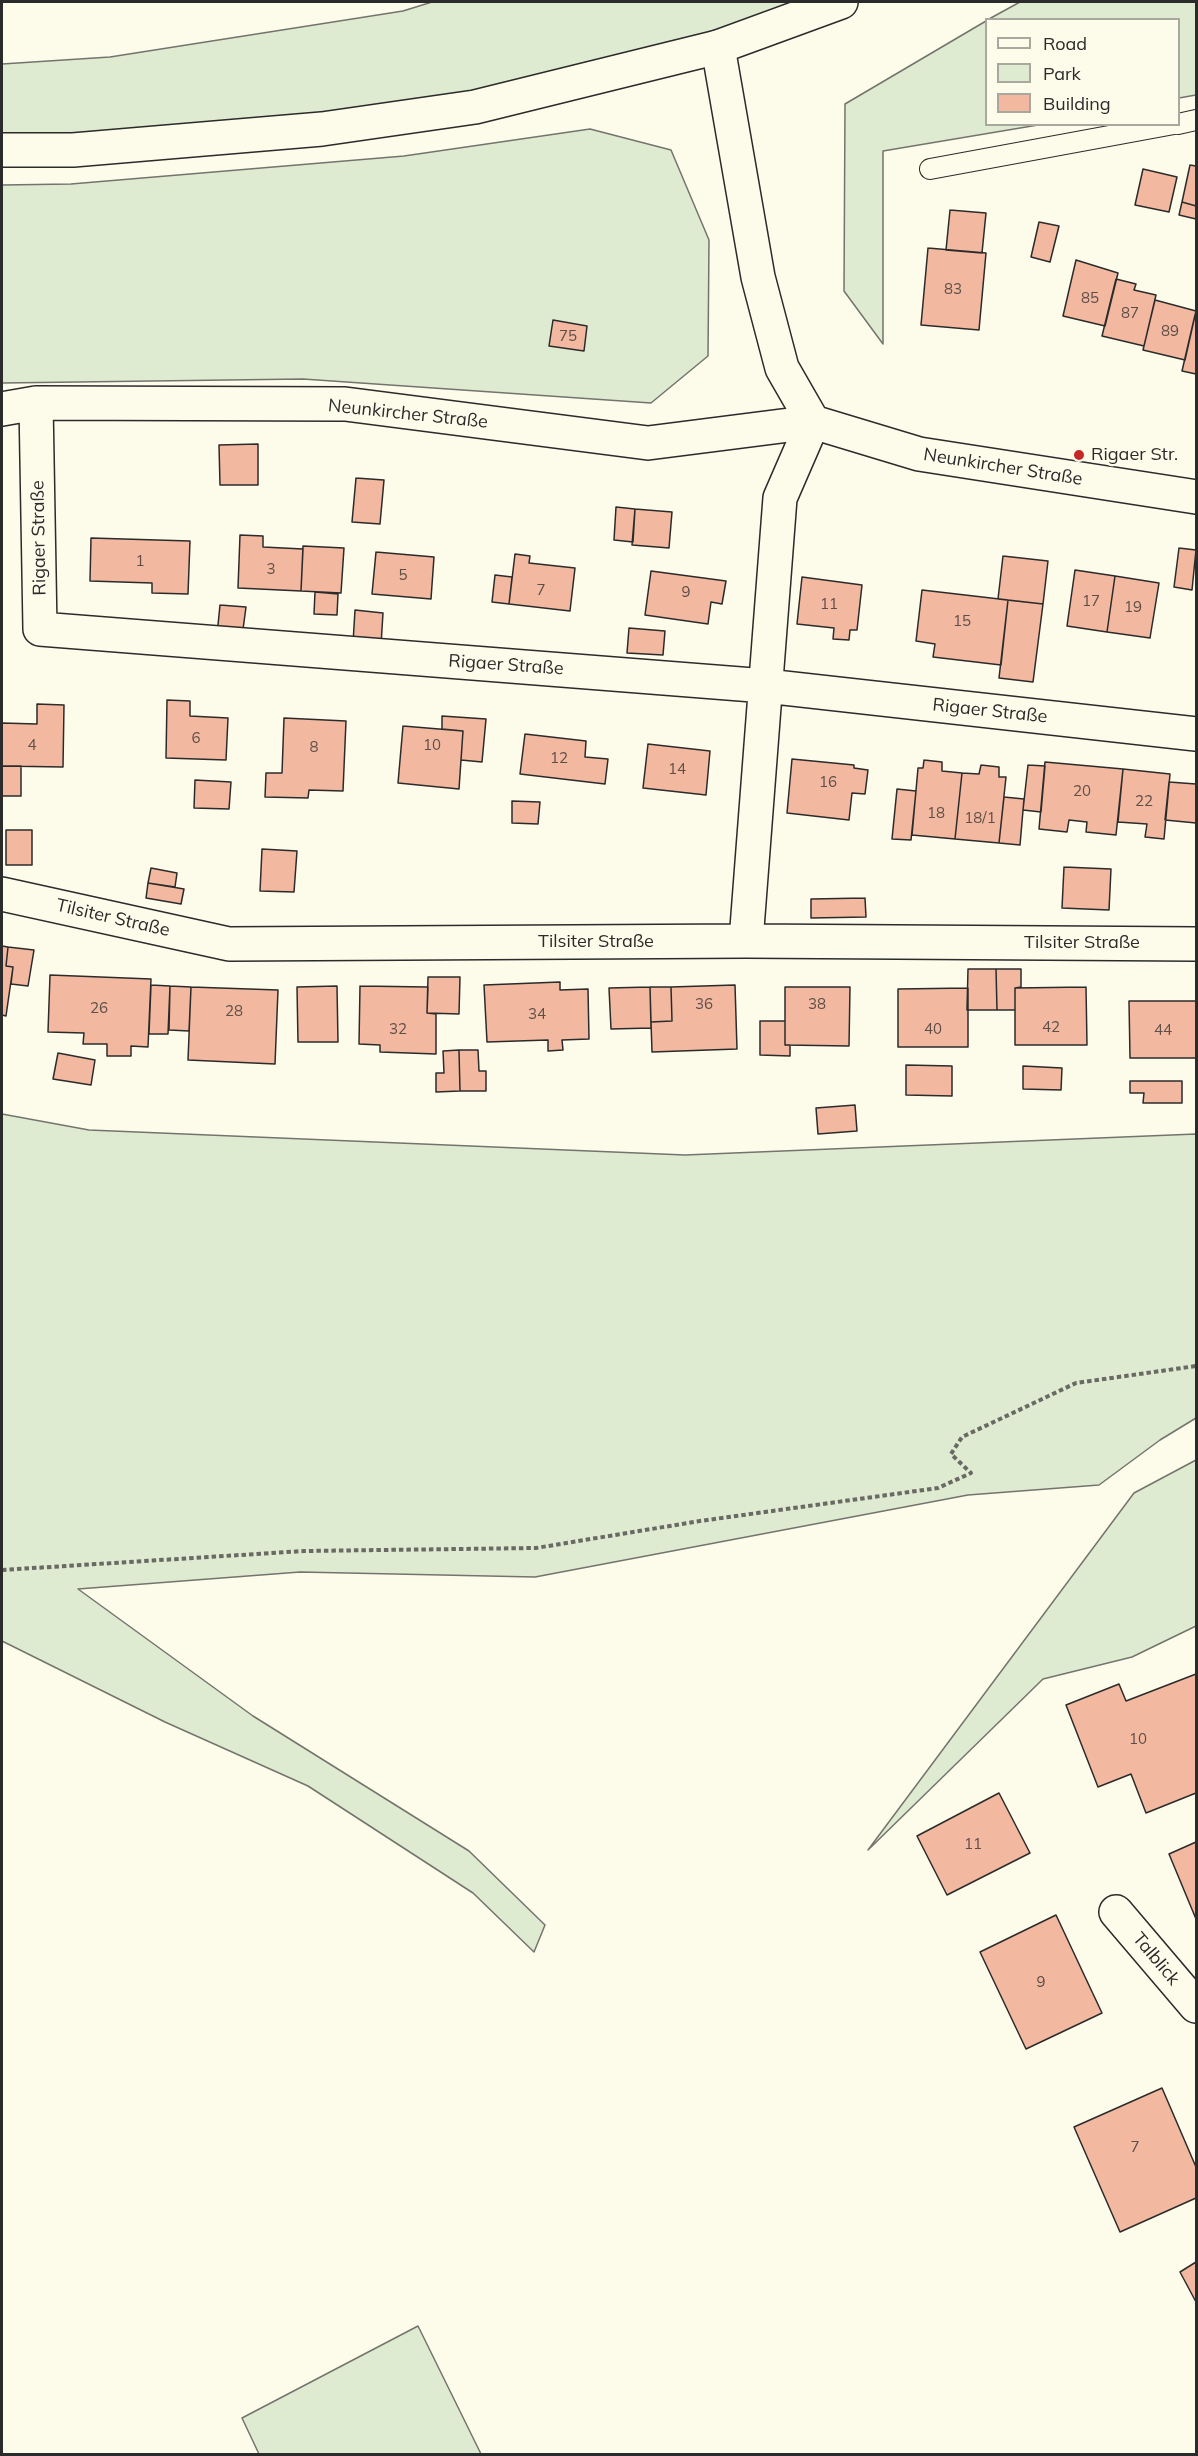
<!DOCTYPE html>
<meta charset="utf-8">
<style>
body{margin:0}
#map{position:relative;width:1198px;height:2456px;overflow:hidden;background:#fdfbea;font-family:Mulish,sans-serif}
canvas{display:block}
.frame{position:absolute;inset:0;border:3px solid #2b2b2b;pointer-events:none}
.legend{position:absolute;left:985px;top:18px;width:195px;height:108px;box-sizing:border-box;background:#fdfbea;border:2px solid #a9a89e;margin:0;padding:8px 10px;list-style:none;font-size:18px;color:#2b2b2b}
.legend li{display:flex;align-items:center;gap:12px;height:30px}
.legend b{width:30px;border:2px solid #a9a89e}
</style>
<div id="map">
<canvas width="1198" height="2456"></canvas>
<div class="frame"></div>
<ul class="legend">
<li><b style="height:8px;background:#fdfbea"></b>Road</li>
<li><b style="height:16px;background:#deebd1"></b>Park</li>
<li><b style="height:16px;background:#f2b8a0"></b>Building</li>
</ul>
</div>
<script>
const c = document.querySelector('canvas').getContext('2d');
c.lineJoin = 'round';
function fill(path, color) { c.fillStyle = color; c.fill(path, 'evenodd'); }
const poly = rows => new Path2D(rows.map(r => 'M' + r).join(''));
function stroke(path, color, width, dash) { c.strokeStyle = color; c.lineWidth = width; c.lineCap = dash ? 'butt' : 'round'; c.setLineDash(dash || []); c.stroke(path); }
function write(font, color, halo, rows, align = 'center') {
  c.font = font + ' Mulish,sans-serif'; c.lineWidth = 4.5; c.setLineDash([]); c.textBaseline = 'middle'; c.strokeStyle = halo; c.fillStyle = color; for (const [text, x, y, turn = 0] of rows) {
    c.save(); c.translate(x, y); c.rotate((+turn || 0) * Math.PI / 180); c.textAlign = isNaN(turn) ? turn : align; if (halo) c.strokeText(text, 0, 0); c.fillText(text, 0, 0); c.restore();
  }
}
const green = poly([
 [432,2,841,2,475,107,2,150,2,64,110,57,403,11,432,2],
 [1020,2,1196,2,1196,95,1179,98,1178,20,989,19,1020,2],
 [986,21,986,124,1038,125,883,151,883,344,844,291,845,104,986,21],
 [590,129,671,150,709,240,708,356,651,403,303,379,2,383,2,185,71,184,404,156,590,129],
 [2,1114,89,1130,685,1155,1196,1134,1196,1418,1160,1440,1099,1485,968,1495,535,1577,300,1572,78,1589,253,1716,469,1851,545,1925,534,1952,473,1893,308,1786,165,1722,2,1641,2,1114],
 [1196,1460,1196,1626,1132,1657,1043,1679,868,1850,1134,1493,1196,1460],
 [418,2326,481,2454,259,2454,242,2418,418,2326]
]);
const building = poly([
 [1190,165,1196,166,1196,206,1182,202,1190,165],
 [1143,169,1177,177,1169,212,1135,205,1143,169],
 [1182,202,1196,206,1196,219,1179,215,1182,202],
 [950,210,986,213,982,253,946,250,950,210],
 [1039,222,1059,226,1050,262,1031,257,1039,222],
 [928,248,986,253,979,330,921,325,928,248],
 [1076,260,1118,273,1105,326,1063,316,1076,260],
 [1116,279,1136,284,1134,290,1156,295,1144,346,1102,336,1116,279],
 [1155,300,1196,311,1185,360,1143,350,1155,300],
 [1195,315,1196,315,1196,374,1182,371,1195,315],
 [553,320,587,326,584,351,549,346,553,320],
 [258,444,258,485,220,485,219,445,258,444],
 [356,478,384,480,380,524,352,522,356,478],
 [616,507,635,509,633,542,614,540,616,507],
 [635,509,672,512,669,548,632,545,635,509],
 [240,535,263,536,263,547,303,549,301,591,238,588,240,535],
 [91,538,190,541,188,594,152,593,152,583,90,581,91,538],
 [303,546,344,548,341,593,301,591,303,546],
 [1179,548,1196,550,1192,590,1174,587,1179,548],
 [376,552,434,557,431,599,372,594,376,552],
 [515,554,530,556,529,563,575,568,570,611,509,604,515,554],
 [1003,556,1048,561,1043,604,998,599,1003,556],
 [1075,570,1115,576,1107,632,1067,626,1075,570],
 [651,571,726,581,722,604,711,602,708,624,645,615,651,571],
 [495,575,512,577,509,604,492,602,495,575],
 [1115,576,1159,583,1150,638,1107,632,1115,576],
 [802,577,862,585,857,630,850,630,849,640,833,639,834,628,797,624,802,577],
 [922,590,1008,600,1001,665,933,657,935,644,916,641,922,590],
 [315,592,338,594,337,615,314,614,315,592],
 [1008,600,1043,604,1033,682,999,678,1008,600],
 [220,605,246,607,242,637,217,635,220,605],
 [355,610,383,613,381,645,353,643,355,610],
 [629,628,665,631,663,655,627,653,629,628],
 [167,700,190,701,190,716,228,718,226,760,166,758,167,700],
 [37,704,64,705,63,767,2,766,2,723,37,724,37,704],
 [442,716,486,719,482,762,461,760,463,731,442,729,442,716],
 [284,718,346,721,343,791,309,790,308,798,265,797,266,773,282,773,284,718],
 [403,726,463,731,459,789,398,783,403,726],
 [525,734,586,741,585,757,608,759,605,784,520,774,525,734],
 [648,744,710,751,706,795,643,788,648,744],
 [792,759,854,765,854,768,868,770,865,794,852,793,849,820,787,813,792,759],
 [924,760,942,762,942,771,962,773,955,839,912,835,918,768,923,768,924,760],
 [1045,762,1123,769,1116,835,1086,832,1087,822,1069,820,1067,832,1039,829,1045,762],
 [981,765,999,767,999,777,1006,777,999,843,955,839,962,773,979,774,981,765],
 [1028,765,1045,766,1041,812,1023,810,1028,765],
 [2,766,21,766,21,796,2,796,2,766],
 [1123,769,1170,774,1164,839,1145,837,1147,824,1118,822,1123,769],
 [195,780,231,782,229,809,194,808,195,780],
 [1169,782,1196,784,1196,823,1165,820,1169,782],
 [897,789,916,791,911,840,892,839,897,789],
 [1004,797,1024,799,1020,845,999,843,1004,797],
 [512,801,540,802,538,824,512,823,512,801],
 [6,830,32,830,32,865,6,865,6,830],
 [262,849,297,851,294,892,260,891,262,849],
 [1064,867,1111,869,1109,910,1062,908,1064,867],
 [151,868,177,873,175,887,148,883,151,868],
 [148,883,184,889,181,904,146,898,148,883],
 [865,898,866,917,811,918,811,899,865,898],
 [2,946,8,947,6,966,13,967,6,1016,2,1015,2,946],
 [8,947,34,950,28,986,11,984,13,967,6,966,8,947],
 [968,969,996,969,997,1010,967,1010,968,969],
 [996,969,1021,969,1021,987,1015,988,1015,1010,997,1010,996,969],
 [50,975,151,979,148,1047,131,1046,131,1056,107,1056,107,1044,83,1044,84,1033,48,1032,50,975],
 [428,977,460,977,459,1014,427,1013,428,977],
 [560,982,560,990,588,989,589,1039,562,1040,563,1050,548,1051,548,1040,487,1042,484,985,560,982],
 [151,985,170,986,168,1034,149,1034,151,985],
 [735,985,737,1049,652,1052,651,1022,672,1021,671,987,735,985],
 [170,986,191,987,189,1031,169,1030,170,986],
 [337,986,338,1042,298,1042,297,987,337,986],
 [360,986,428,987,427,1013,436,1014,436,1054,380,1052,380,1045,359,1044,360,986],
 [191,987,278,990,275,1064,188,1060,191,987],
 [650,987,651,1028,611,1029,609,988,650,987],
 [650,987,671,987,672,1021,651,1022,650,987],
 [785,987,850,987,849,1046,785,1045,785,987],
 [1086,987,1087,1045,1015,1045,1015,988,1086,987],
 [968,988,968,1047,898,1047,898,989,968,988],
 [1129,1001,1196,1001,1196,1058,1130,1058,1129,1001],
 [760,1021,785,1021,785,1045,790,1045,790,1056,760,1055,760,1021],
 [459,1050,460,1091,436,1092,436,1073,444,1073,443,1051,459,1050],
 [459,1050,478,1050,479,1071,486,1071,486,1091,460,1091,459,1050],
 [58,1053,95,1060,91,1085,53,1079,58,1053],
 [906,1065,952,1066,952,1096,906,1095,906,1065],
 [1023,1066,1062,1068,1061,1090,1023,1089,1023,1066],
 [1130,1081,1182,1081,1182,1103,1143,1103,1144,1093,1130,1093,1130,1081],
 [855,1105,857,1131,818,1134,816,1108,855,1105],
 [1196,1674,1196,1793,1146,1813,1131,1774,1098,1787,1066,1705,1119,1684,1126,1701,1196,1674],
 [999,1793,1030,1853,947,1895,917,1836,999,1793],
 [1196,1842,1196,1919,1169,1854,1196,1842],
 [1056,1915,1102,2013,1026,2049,980,1952,1056,1915],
 [1162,2088,1196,2167,1196,2198,1120,2232,1074,2127,1162,2088],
 [1196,2262,1196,2302,1180,2272,1196,2262]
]);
const path = poly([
 [2,1570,304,1551,536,1548,700,1521,938,1488,971,1473,951,1454,962,1437,1076,1383,1196,1366]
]);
const service = poly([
 [1178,124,1196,120],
 [930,169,1174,124]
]);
const minor = poly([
 [36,403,40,629,766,686,1196,734],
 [2,409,36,403,345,404,648,443,813,422],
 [2,894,229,944,746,941,1196,944],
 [746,941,780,498,813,422],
 [1116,1912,1196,2006]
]);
const tertiary = poly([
 [718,47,758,277,782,368,813,422,919,454,1196,497]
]);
const primary = poly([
 [2,150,73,150,322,129,475,107,718,47,841,2]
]);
const markers = [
 [1079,455,6,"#c62828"]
];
const numberNames = [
 ["83",953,289],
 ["85",1090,298],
 ["87",1130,313],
 ["89",1170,331],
 ["75",568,336],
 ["1",140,561],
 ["3",271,569],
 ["5",403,575],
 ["7",541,590],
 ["9",686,592],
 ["17",1091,601],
 ["11",829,604],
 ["19",1133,607],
 ["15",962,621],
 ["6",196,738],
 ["4",32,745],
 ["10",432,745],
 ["8",314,747],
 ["12",559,758],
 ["14",677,769],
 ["16",828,782],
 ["20",1082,791],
 ["22",1144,801],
 ["18",936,813],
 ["18/1",980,818],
 ["36",704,1004],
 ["38",817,1004],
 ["26",99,1008],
 ["28",234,1011],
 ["34",537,1014],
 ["42",1051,1027],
 ["32",398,1029],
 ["40",933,1029],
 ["44",1163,1030],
 ["10",1138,1739],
 ["11",973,1844],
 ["9",1041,1982],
 ["7",1135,2147]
];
const streetNames = [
 ["Neunkircher Straße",408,414,6],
 ["Neunkircher Straße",1003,467,9],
 ["Rigaer Straße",39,538,-91],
 ["Rigaer Straße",506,665,4],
 ["Rigaer Straße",990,711,6],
 ["Tilsiter Straße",113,918,13],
 ["Tilsiter Straße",596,942],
 ["Tilsiter Straße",1082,943],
 ["Talblick",1156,1959,50]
];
const poiNames = [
 ["Rigaer Str.",1091,455]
];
fill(green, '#deebd1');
stroke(green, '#74746e', 1.5);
fill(building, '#f2b8a0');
stroke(building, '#2b2b2b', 1.5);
stroke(service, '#2b2b2b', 22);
stroke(minor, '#2b2b2b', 36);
stroke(tertiary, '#2b2b2b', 36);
stroke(primary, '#2b2b2b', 36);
stroke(path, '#6a6964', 4, [4.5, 3]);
stroke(service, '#fdfbea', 20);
stroke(minor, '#fdfbea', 33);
stroke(tertiary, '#fdfbea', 33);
stroke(primary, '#fdfbea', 33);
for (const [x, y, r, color] of markers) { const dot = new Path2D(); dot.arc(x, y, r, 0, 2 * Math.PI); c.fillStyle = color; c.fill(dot); stroke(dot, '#fdfbea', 2); }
write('15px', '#5d4e48', null, numberNames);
write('18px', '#2b2b2b', '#fdfbea', streetNames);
write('18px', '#2b2b2b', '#fdfbea', poiNames, 'left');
</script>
